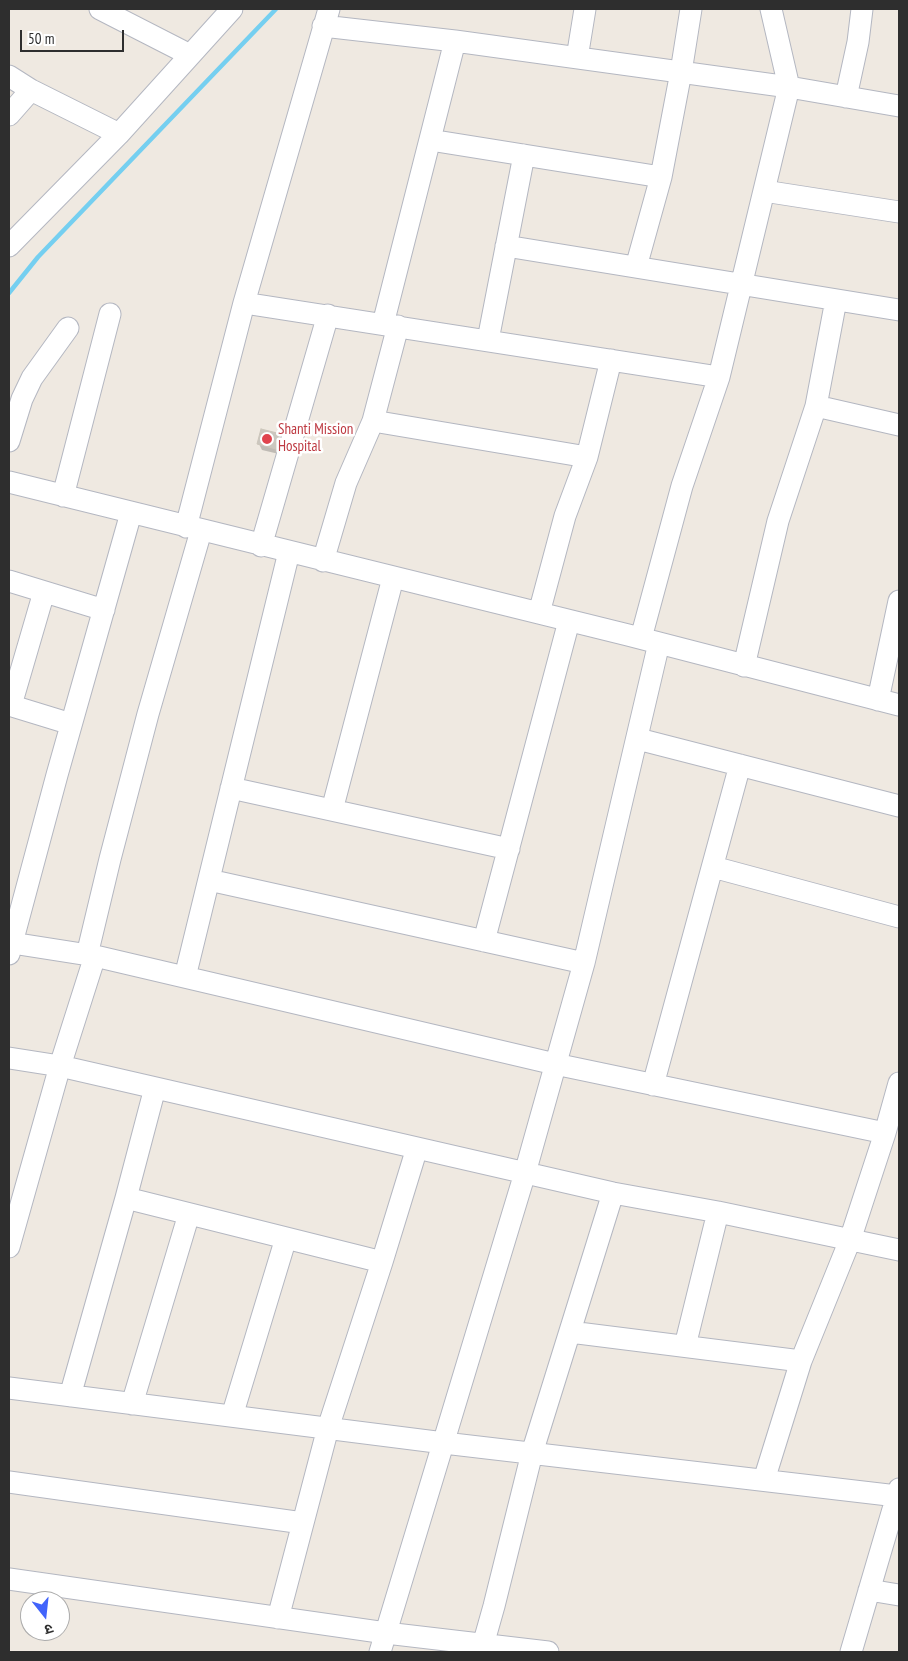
<!DOCTYPE html>
<meta charset="utf-8">
<style>
body{margin:0}
#map{position:relative;width:908px;height:1661px;overflow:hidden;background:#efe9e1;font-family:"PT Sans Narrow","Noto Sans Devanagari",sans-serif}
canvas{display:block}
.frame{position:absolute;inset:0;border:10px solid #2e2e2e;pointer-events:none}
.north{position:absolute;left:20px;top:1591px;width:50px;height:50px;box-sizing:border-box;background:#fff;border:1px solid #ababab;border-radius:50%;rotate:164deg;font-size:14px;font-weight:700;line-height:20px;text-align:center;color:#2e2e2e}
.north::after{content:'';display:block;margin:auto;width:18px;height:22px;background:#4264fb;clip-path:polygon(50% 0,100% 100%,50% 72%,0 100%)}
.scale{position:absolute;left:20px;top:30px;width:104px;height:22px;box-sizing:border-box;border:2px solid #2e2e2e;border-top:0;padding-left:6px;font-size:15px;line-height:18px;white-space:nowrap;color:#2e2e2e;-webkit-text-stroke:4px #fff;paint-order:stroke}
</style>
<div id="map">
<canvas width="908" height="1661"></canvas>
<div class="frame"></div>
<div class="north">उ</div>
<div class="scale">50 m</div>
</div>
<script>
const c = document.querySelector('canvas').getContext('2d');
c.lineJoin = 'round';
function fill(path, color) { c.fillStyle = color; c.fill(path, 'evenodd'); }
const poly = rows => new Path2D(rows.map(r => 'M' + r).join(''));
function stroke(path, color, width, dash) { c.strokeStyle = color; c.lineWidth = width; c.lineCap = dash ? 'butt' : 'round'; c.setLineDash(dash || []); c.stroke(path); }
function write(font, color, halo, rows, align = 'center') {
  c.font = font + ' "PT Sans Narrow",sans-serif'; c.lineWidth = 5; c.setLineDash([]); c.textBaseline = 'middle'; c.strokeStyle = halo; c.fillStyle = color; for (const [text, x, y, turn = 0] of rows) {
    c.save(); c.translate(x, y); c.rotate((+turn || 0) * Math.PI / 180); c.textAlign = isNaN(turn) ? turn : align; if (halo) c.strokeText(text, 0, 0); c.fillText(text, 0, 0); c.restore();
  }
}
const shadow = poly([
 [280,435,283,441,279,454,262,450,259,444]
]);
const stream = poly([
 [9,293,38,257,276,9]
]);
const building = poly([
 [261,429,281,434,276,449,257,444,261,429]
]);
const minor = poly([
 [100,9,190,55],
 [323,26,455,41,789,87,899,106],
 [577,58,585,9],
 [9,76,31,90,119,134],
 [846,97,858,42,862,9],
 [9,115,31,90],
 [430,140,661,177],
 [764,191,899,212],
 [9,246,119,134,232,9],
 [506,246,899,310],
 [636,267,661,177,681,72,691,9],
 [244,303,719,377],
 [383,324,455,41],
 [488,340,524,155],
 [816,406,899,425],
 [373,421,587,457],
 [9,441,22,399,32,378,68,328],
 [9,482,628,635,899,705],
 [63,496,110,314],
 [186,527,244,303,329,9],
 [261,546,328,315],
 [323,561,346,483,373,421,398,326],
 [9,581,104,610],
 [539,613,565,516,587,457,611,360],
 [641,638,682,486,719,377,789,87,771,9],
 [744,666,778,521,816,406,836,300],
 [878,700,899,601],
 [9,705,71,724],
 [11,705,44,592],
 [638,739,899,806],
 [231,788,509,849],
 [332,810,393,578],
 [713,867,899,917],
 [209,880,584,963],
 [484,941,569,621],
 [12,943,95,956,555,1064,885,1133,899,1083],
 [9,954,57,775,131,513],
 [87,955,110,859,148,714,201,531],
 [185,977,289,552],
 [9,1058,60,1066,613,1193,718,1212,899,1250],
 [653,1085,740,765],
 [126,1198,382,1262],
 [9,1247,60,1066,95,956],
 [570,1332,801,1361],
 [685,1346,718,1212],
 [9,1388,444,1443,897,1496],
 [70,1396,126,1198,155,1088],
 [132,1404,189,1214],
 [232,1416,286,1238],
 [764,1480,801,1361,850,1240,885,1133],
 [9,1482,303,1523],
 [9,1579,386,1633,548,1652],
 [869,1590,899,1595],
 [278,1618,328,1428,382,1262,417,1148],
 [483,1645,494,1606,532,1453,613,1193],
 [380,1652,525,1173,584,963,659,643],
 [851,1652,899,1489]
]);
const markers = [
 [267,439,6,"#e0444e"]
];
const healthNames = [
 ["Shanti Mission",278,430],
 ["Hospital",278,447]
];
fill(shadow, '#0003');
stroke(stream, '#75cff0', 4.5);
fill(building, '#cbc7bf');
stroke(building, '#cbc5ba', 1);
stroke(minor, '#b4b7c1', 23);
stroke(minor, '#fff', 21);
for (const [x, y, r, color] of markers) { const dot = new Path2D(); dot.arc(x, y, r, 0, 2 * Math.PI); c.fillStyle = color; c.fill(dot); stroke(dot, '#fff', 2); }
write('15px', '#be3a42', '#fff', healthNames, 'left');
</script>
